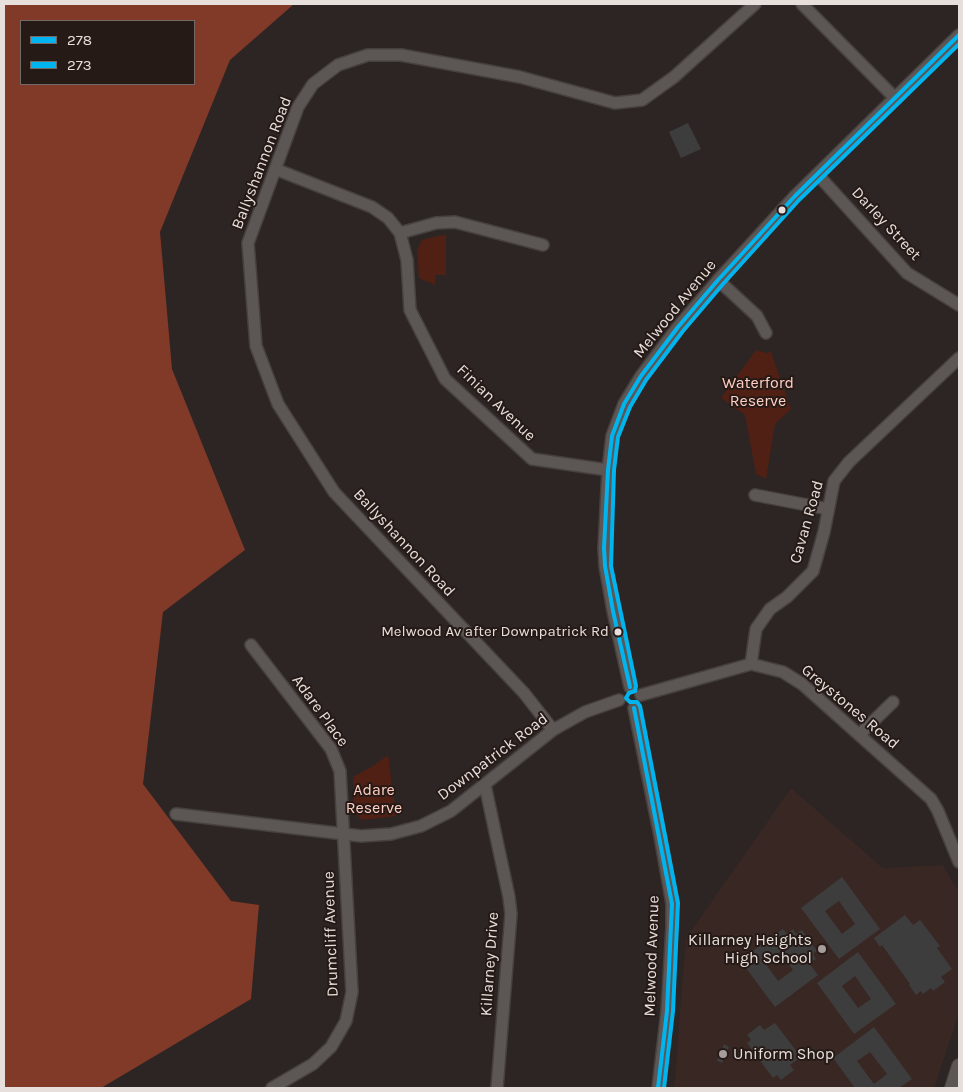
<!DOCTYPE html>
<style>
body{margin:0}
#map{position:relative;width:963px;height:1092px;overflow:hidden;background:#2c2524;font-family:Karla,sans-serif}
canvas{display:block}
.frame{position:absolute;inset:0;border:5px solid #e7dfdc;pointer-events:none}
.legend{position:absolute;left:20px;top:20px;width:175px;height:65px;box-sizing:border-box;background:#261a17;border:1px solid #736966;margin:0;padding:6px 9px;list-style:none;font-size:15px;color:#e7dfdc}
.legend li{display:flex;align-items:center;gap:10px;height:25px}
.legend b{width:25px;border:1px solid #736966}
</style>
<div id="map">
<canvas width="963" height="1092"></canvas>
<div class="frame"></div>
<ul class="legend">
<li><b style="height:6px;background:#00b5ef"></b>278</li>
<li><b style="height:6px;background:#00b5ef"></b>273</li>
</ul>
</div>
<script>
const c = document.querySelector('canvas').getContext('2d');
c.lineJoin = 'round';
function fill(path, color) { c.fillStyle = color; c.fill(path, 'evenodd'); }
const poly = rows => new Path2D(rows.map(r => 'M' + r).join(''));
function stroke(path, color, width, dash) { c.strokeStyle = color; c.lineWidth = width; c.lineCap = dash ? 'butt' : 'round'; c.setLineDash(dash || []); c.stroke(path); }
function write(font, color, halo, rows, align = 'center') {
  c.font = font + ' Karla,sans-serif'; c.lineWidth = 4; c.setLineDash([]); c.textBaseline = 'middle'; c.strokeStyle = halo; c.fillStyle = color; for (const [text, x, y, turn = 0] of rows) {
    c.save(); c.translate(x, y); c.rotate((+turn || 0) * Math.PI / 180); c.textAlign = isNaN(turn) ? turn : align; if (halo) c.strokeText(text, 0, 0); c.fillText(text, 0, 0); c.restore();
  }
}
const built = poly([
 [791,788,883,868,943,865,954,885,959,890,959,1013,934,1088,674,1088,686,938]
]);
const green = poly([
 [446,235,446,275,436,275,435,285,419,278,417,250,422,240,438,236],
 [756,350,766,353,771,352,791,409,775,424,766,479,756,474,745,415,721,398],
 [388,755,396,816,362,820,354,812,353,777,373,766]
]);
const forest = poly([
 [4,4,294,4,230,60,160,232,172,369,245,550,163,612,143,784,231,901,259,905,251,999,101,1088,4,1088],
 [21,21,194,21,194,84,21,84]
]);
const building = poly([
 [688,123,701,149,681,158,669,132],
 [842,877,880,929,839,959,801,908],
 [839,901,855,924,842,934,825,911],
 [905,915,913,925,920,920,940,946,937,948,952,969,941,977,945,982,933,991,931,988,923,994,921,991,916,995,909,985,910,984,882,945,880,947,874,938],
 [783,929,787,934,793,929,796,934,802,930,817,951,813,954,816,959,809,963,818,975,775,1007,740,960],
 [780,952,793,970,778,981,765,963],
 [858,952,896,1004,854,1034,817,983],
 [855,976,871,999,858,1008,842,986],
 [775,1023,801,1057,790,1065,794,1070,781,1080,777,1075,773,1078,747,1043,751,1040,747,1035,760,1025,764,1030],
 [874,1027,912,1079,899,1088,855,1088,833,1058],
 [870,1052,887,1074,874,1084,857,1061],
 [724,1044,729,1047,722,1063,717,1061]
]);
const minor = poly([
 [802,4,896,99],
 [275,169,372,207,388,218,400,233,407,260,410,310,445,379,532,459,608,470],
 [818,175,907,273,959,305],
 [400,233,436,223,455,222,543,245],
 [718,280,757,316,766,333],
 [755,495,828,509],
 [251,645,331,749,340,771,352,992,346,1021,331,1047,313,1064,272,1088],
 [751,664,756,629,770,609,787,597,813,571,824,532,834,481,849,462,959,358],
 [630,687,613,611,605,566,604,548,608,470,612,436,624,404,641,376,678,327,718,280,795,196,959,35],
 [641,695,751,664,783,672,802,684,931,799,938,811,959,862],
 [634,708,660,836,672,904,672,927,667,1011,658,1088],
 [553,730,524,693,334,492,278,404,256,346,248,243,298,107,313,84,338,65,368,55,401,55,520,77,615,103,642,100,674,77,755,4],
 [859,735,893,702],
 [485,785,509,897,511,914,497,1088],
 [176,814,361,836,391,834,421,826,451,811,553,730,585,712,619,700]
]);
const tertiary = poly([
 [952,1088,959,1066]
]);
const bus1 = poly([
 [630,687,613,611,605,566,604,548,608,470,612,436,624,404,641,376,678,327,718,280,795,196,959,35],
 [634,708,672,904,667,1011,658,1088]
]);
const bus2 = poly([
 [664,1088,673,1011,678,903,640,706,637,702,630,702,626,698,629,693,635,691,636,686,611,566,614,470,618,437,630,407,646,380,683,331,723,284,799,200,959,44]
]);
const markers = [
 [782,210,4.5,"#e7dfdc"],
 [618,632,4.5,"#e7dfdc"],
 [822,949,5,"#a69e9c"],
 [723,1054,5,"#a69e9c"]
];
const busNames = [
 ["Melwood Av after Downpatrick Rd",609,632]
];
const streetNames = [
 ["Ballyshannon Road",262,163,-69],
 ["Darley Street",886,224,47],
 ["Melwood Avenue",675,309,-51],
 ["Finian Avenue",496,403,44],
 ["Cavan Road",807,522,-74],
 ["Ballyshannon Road",404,543,47],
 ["Greystones Road",850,707,40],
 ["Adare Place",320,711,54],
 ["Downpatrick Road",493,757,-37],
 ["Drumcliff Avenue",331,934,-92],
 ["Melwood Avenue",652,956,-88],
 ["Killarney Drive",490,964,-86]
];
const parkNames = [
 ["Waterford",758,383],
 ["Reserve",758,401],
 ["Adare",374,790],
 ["Reserve",374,808]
];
const poiNames = [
 ["Killarney Heights",812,940],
 ["High School",812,958],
 ["Uniform Shop",733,1054,"left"]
];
fill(built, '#382722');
fill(green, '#502014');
fill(forest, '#813928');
fill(building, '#3e3d3d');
stroke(minor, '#46413f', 14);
stroke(tertiary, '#46413f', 16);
stroke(minor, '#5c5755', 11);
stroke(tertiary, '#5c5755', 14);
stroke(bus1, '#00b5ef', 4);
stroke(bus2, '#00b5ef', 4);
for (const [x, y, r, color] of markers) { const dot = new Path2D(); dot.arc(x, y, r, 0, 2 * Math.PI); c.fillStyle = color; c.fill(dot); stroke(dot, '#261a17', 2); }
write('15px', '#e7dfdc', '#261a17', busNames, 'right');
write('16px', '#e7dfdc', '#261a17', streetNames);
write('16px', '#ffcdc1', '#261a17', parkNames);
write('16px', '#e7dfdc', '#261a17', poiNames, 'right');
</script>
